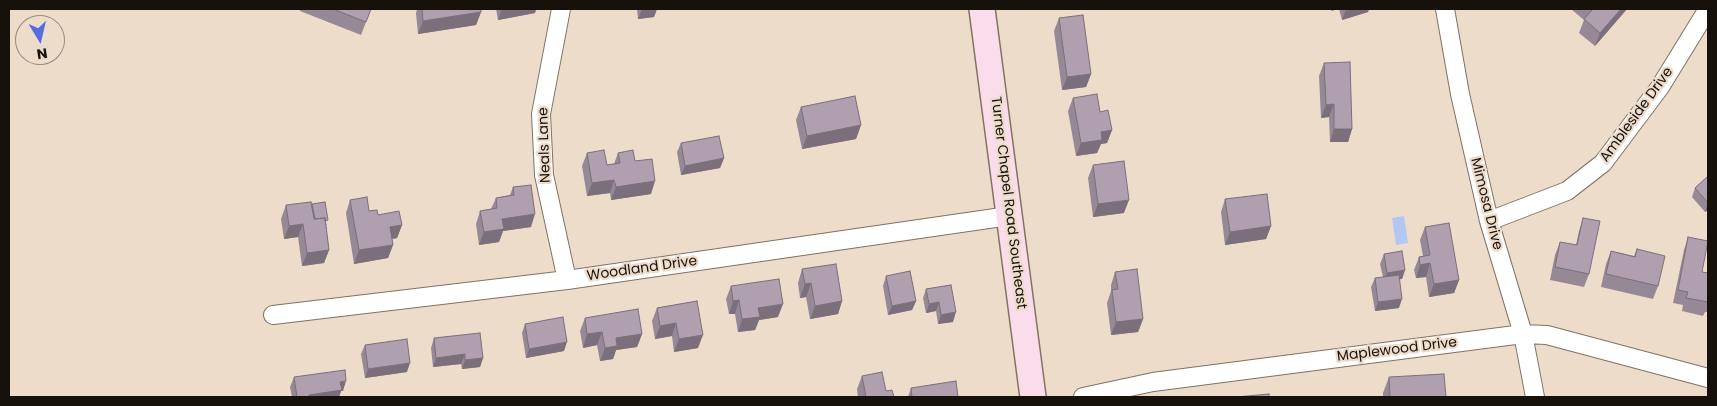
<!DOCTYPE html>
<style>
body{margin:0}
#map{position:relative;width:1717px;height:406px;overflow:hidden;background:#eedccb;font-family:Poppins,sans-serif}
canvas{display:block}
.frame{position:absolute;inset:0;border:10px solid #17110b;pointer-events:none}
.north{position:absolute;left:15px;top:15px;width:50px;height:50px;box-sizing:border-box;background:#eedccb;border:1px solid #988b7e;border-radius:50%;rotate:171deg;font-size:14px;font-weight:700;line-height:20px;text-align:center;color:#17110b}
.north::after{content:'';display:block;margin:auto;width:18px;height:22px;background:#536de3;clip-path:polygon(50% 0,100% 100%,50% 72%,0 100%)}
</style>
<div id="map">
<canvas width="1717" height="406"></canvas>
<div class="frame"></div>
<div class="north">N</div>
</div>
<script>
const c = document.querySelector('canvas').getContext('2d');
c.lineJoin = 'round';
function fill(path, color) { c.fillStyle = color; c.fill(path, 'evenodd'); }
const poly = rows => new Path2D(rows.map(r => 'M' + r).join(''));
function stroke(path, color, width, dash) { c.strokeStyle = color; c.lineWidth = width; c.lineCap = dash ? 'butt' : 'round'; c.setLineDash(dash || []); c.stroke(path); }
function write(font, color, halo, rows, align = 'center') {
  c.font = font + ' Poppins,sans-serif'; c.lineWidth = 4.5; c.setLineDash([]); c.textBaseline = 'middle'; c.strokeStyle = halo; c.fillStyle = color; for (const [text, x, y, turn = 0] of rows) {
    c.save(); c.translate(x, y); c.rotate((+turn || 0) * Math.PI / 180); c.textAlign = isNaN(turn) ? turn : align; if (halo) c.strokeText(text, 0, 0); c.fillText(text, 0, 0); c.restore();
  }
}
const water = poly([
 [1404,216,1408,243,1396,245,1392,218]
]);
const street = poly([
 [561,9,541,114,544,175,567,280],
 [1445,9,1460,94,1489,221,1523,334,1535,397],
 [1489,221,1567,191,1603,163,1660,87,1708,9],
 [273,315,567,280,1009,216],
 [1083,397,1153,382,1523,334,1547,335,1708,378]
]);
const secondary = poly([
 [982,9,1033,397]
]);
const wall = poly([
 [300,9,371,9,361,35,300,11],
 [417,9,481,9,481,12,476,25,418,34,416,13],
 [496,9,536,9,535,13,498,20],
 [637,9,657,9,654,17,638,19],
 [1339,9,1369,9,1368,12,1342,20],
 [1571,9,1627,9,1595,46,1579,33,1584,20],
 [1059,18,1091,74,1086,87,1062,90,1054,31],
 [1324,63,1352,129,1348,142,1330,142,1329,117,1321,118,1319,76],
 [1073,98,1100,112,1112,130,1107,143,1101,144,1097,153,1076,156,1068,111],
 [801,107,861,125,856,139,802,149,796,120],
 [681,143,724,158,720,168,681,175,677,152],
 [587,153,607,165,614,164,618,153,635,161,651,194,611,200,610,193,587,196,582,166],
 [1093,165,1124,213,1093,217,1088,178],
 [1708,176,1708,210,1705,212,1692,197,1695,188],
 [513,187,531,227,503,231,499,242,479,245,476,224,480,211,491,209,496,198,510,195],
 [1225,199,1271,226,1266,239,1225,245,1221,212],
 [350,200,369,211,402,225,397,238,392,239,393,245,388,258,354,264,346,213],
 [312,204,327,225,326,225,329,250,324,263,302,266,298,237,284,239,281,219,286,205,312,206],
 [1583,218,1589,274,1584,287,1550,280,1555,255,1560,242,1576,245,1579,231],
 [1425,227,1459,280,1454,293,1429,297,1426,277,1416,278,1414,270,1419,257,1423,256,1420,240],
 [1688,237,1702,272,1708,273,1708,312,1705,312,1703,316,1682,311,1683,305,1673,303,1684,250],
 [1637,249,1658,286,1653,299,1601,287,1606,264,1611,251,1634,256],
 [1384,254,1405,270,1402,279,1399,279,1399,308,1375,311,1371,287,1375,278,1383,277,1380,264],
 [802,269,842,301,838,314,810,319,806,297,800,298,798,283],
 [1115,272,1143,319,1138,332,1111,335,1107,303,1111,291,1111,285],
 [886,276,916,301,912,310,888,315,883,286],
 [951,285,953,322,938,324,936,311,926,313,923,298,926,289],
 [731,286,778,317,759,320,755,330,738,332,735,314,729,314,726,299],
 [697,301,698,348,674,352,672,336,655,339,652,321,657,308],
 [585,318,642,334,637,347,616,350,613,359,600,361,597,345,583,348,580,331],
 [525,324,564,351,526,358,522,333],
 [434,338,483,358,480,367,462,369,461,364,433,367,431,348],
 [365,345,407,372,365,378,361,354],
 [862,376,886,391,894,397,858,397,857,389],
 [294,377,343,391,341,391,339,397,292,397,290,387],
 [1389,377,1446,397,1383,397,1383,393],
 [911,388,958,397,908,397]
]);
const shadedWall = poly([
 [512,9,536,9,535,13,498,20,501,11],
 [618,9,629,9,617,10],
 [642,9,657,9,654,17,638,19],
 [1332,9,1339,9,1331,11],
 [1346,9,1369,9,1368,12,1342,20],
 [1621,9,1627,9,1595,46,1600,33],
 [481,12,476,25,418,34,423,21],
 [1091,74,1086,87,1062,90,1067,77],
 [1334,104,1329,117,1321,118,1326,105],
 [861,125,856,139,802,149,807,136],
 [1334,129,1352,129,1348,142,1330,142],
 [1112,130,1107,143,1101,144,1097,153,1076,156,1081,143,1101,132],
 [724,158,720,168,681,175,685,166],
 [614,180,610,193,587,196,592,183],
 [655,181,651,194,611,200,616,187],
 [1129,200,1124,213,1093,217,1098,204],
 [1708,203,1708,210,1705,212],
 [535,214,531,227,503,231,499,242,479,245,484,232,502,219],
 [303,224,298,237,284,239,289,226],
 [402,225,397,238,385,240,390,227],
 [1271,226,1266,239,1225,245,1230,232],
 [393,245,388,258,354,264,359,250],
 [329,250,324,263,302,266,307,253],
 [1430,263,1426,277,1416,278,1420,265],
 [1405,270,1402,279,1384,282,1387,273],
 [1459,280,1454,293,1429,297,1434,284],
 [811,283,806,297,800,298,805,284],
 [1402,299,1399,308,1375,311,1378,302],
 [739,300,735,314,729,314,733,301],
 [842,301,838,314,810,319,815,306],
 [916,301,912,310,888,315,892,306],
 [939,302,936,311,926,313,929,304],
 [783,304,778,317,759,320,755,330,738,332,742,319,758,308],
 [956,312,953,322,938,324,941,315],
 [1143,319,1138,332,1111,335,1116,322],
 [676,323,672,336,655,339,660,326],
 [602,332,597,345,583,348,587,334],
 [642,334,637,347,616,350,613,359,600,361,605,348,616,338],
 [703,335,698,348,674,352,679,339],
 [567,342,564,351,526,358,529,349],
 [465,354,461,364,433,367,436,358],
 [483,358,480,367,462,369,465,360],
 [410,363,407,372,365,378,368,369],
 [346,381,343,391,341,391,339,397,308,397,309,395,340,382]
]);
const building = poly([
 [333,9,371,9,366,22,333,9],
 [422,9,481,9,481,12,423,21,422,9],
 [501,9,512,9,501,11,501,9],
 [1591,9,1621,9,1600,33,1584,19,1592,10,1591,9],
 [1083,15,1091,74,1067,77,1059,18,1083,15],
 [1350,62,1352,129,1334,129,1334,104,1326,105,1324,63,1350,62],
 [1097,94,1100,112,1108,110,1112,130,1101,132,1102,140,1081,143,1073,98,1097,94],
 [855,96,861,125,807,136,801,107,855,96],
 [719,136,724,158,685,166,681,143,719,136],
 [604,150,607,165,620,163,618,153,633,150,635,161,652,159,655,181,616,187,614,180,592,183,587,153,604,150],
 [1124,161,1129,200,1098,204,1093,165,1124,161],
 [1708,176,1708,203,1695,188,1708,176],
 [531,185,535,214,502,219,504,229,484,232,480,211,497,208,496,198,514,195,513,187,531,185],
 [1267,194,1271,226,1230,232,1225,199,1267,194],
 [367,197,369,211,377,210,378,215,399,211,402,225,390,227,393,245,359,250,350,200,367,197],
 [311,202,314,219,325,218,329,250,307,253,303,224,289,226,286,205,311,202],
 [325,202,328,220,325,221,325,218,315,219,312,204,325,202],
 [1583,218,1600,221,1589,274,1555,267,1560,242,1577,245,1583,218],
 [1449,223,1459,280,1434,284,1430,263,1420,265,1419,257,1430,255,1425,227,1449,223],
 [1688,237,1708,241,1702,272,1708,273,1708,302,1686,298,1688,292,1678,290,1688,237],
 [1637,249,1665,256,1658,286,1606,274,1611,251,1635,257,1637,249],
 [1402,251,1405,270,1387,273,1384,254,1402,251],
 [836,264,842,301,815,306,811,283,805,284,802,269,836,264],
 [1137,269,1143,319,1116,322,1112,290,1118,289,1115,272,1137,269],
 [910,271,916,301,892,306,886,276,910,271],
 [1399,275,1402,299,1378,302,1375,278,1399,275],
 [779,279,783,304,758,308,760,317,742,319,739,300,733,301,731,286,779,279],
 [951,285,956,312,941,315,939,302,929,304,926,289,951,285],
 [697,301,703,335,679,339,676,323,660,326,657,308,697,301],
 [638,309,642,334,616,338,617,346,605,348,602,332,587,334,585,318,638,309],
 [563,317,567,342,529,349,525,324,563,317],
 [480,333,483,358,465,360,465,354,436,358,434,338,480,333],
 [407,339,410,363,368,369,365,345,407,339],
 [345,370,346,381,340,382,342,390,309,395,309,397,297,397,294,377,345,370],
 [882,372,886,391,892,390,894,397,866,397,862,376,882,372],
 [1444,374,1446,397,1390,397,1389,377,1444,374],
 [956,381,958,397,912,397,911,388,956,381],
 [1269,394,1269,397,1236,397,1269,394]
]);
const streetNames = [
 ["Ambleside Drive",1637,115,-54],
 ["Neals Lane",545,145,-92],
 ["Turner Chapel Road Southeast",1008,203,83],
 ["Mimosa Drive",1486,204,76],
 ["Woodland Drive",642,269,-8],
 ["Maplewood Drive",1397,350,-7]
];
fill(water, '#b2c8f3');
stroke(street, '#817262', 20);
stroke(secondary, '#817262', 28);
stroke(street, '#fff', 18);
stroke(secondary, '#fbdcea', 25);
fill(wall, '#968996');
fill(shadedWall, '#7a6f7a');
fill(building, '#af9faf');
stroke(building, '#7a6f7a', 1);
write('14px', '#17110b', '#eedccb', streetNames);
</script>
